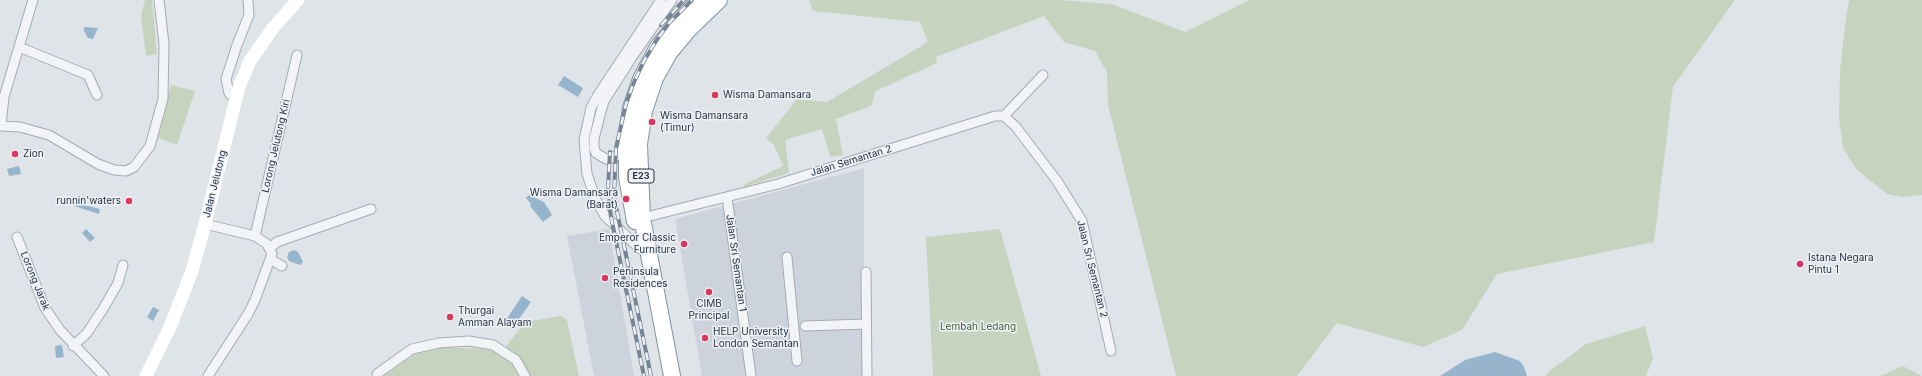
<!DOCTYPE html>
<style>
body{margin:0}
canvas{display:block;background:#dfe4e9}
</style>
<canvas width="1922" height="376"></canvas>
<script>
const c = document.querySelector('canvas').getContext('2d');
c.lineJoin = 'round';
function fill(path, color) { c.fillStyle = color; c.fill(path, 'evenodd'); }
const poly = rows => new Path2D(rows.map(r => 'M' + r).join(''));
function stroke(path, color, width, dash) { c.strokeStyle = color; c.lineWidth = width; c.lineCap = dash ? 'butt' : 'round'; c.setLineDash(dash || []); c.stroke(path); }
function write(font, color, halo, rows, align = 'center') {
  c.font = font + ' Inter,sans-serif'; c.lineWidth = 3; c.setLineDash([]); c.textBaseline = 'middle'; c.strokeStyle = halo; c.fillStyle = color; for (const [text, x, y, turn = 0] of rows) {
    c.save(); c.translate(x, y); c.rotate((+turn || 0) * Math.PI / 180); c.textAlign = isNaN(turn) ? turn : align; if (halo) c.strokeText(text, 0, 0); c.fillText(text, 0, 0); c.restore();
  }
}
const built = poly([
 [864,168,864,376,702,376,675,219],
 [609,229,634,376,594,376,567,236]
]);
const green = poly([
 [145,0,152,0,157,54,146,56,141,17],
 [809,0,1060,0,1112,4,1185,32,1249,0,1735,0,1673,87,1654,242,1497,274,1462,330,1423,347,1337,323,1297,376,1176,376,1108,105,1107,72,1095,51,1064,42,1044,16,936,57,937,63,876,91,871,106,836,119,843,155,830,157,822,129,785,140,789,173,744,187,745,184,783,166,774,145,766,138,797,99,827,102,928,42,920,22,813,11],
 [1849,0,1922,0,1922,195,1902,197,1887,194,1857,170,1843,148,1839,118,1840,71,1845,25],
 [171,85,195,91,177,145,158,138],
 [1000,229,1041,376,933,376,926,237],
 [561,316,567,320,579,376,384,376,415,354,434,347,483,349,501,353,525,322],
 [1645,326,1653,358,1646,376,1546,376,1547,373,1586,344],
 [1903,366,1922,376,1880,376]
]);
const water = poly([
 [84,27,98,28,93,39,88,38,84,31],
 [564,76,583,88,578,97,558,85],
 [19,166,21,174,9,176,7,169],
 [529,195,544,202,552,215,543,222,530,206,531,204,526,198],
 [76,203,100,209,99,214,74,206],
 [86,229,95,238,90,242,82,233],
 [294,250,298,252,303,262,300,265,289,261,287,257,289,252],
 [522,296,531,302,512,329,504,323],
 [153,307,159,310,153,321,147,317],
 [62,345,64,357,56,358,55,346],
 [1495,352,1520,361,1524,367,1527,376,1440,376,1465,360]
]);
const street = poly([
 [19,47,88,75,97,95],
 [236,100,229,93,226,79,237,45,249,15,248,0],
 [1004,116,1016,127,1057,181,1082,221,1111,351],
 [0,126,20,127,49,135,98,164,114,170,126,171,134,167,150,146,163,99,164,44,159,0],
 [1,126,4,97,33,0],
 [625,144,619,155,611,158,606,159,596,153,594,148,594,139,600,115,604,101,632,57,672,0],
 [727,197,751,376],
 [642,218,778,184,995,116,1004,116,1043,75],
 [205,224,255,236,267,244,272,254,255,300,248,314,208,376],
 [255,236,297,55],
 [17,237,45,308,60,330,104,376],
 [270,248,277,242,371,209],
 [640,249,605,216,596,200,587,174,584,140,591,108,598,95,661,0],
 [787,257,797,361],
 [270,259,282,266],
 [866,272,867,376],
 [805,326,866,324],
 [73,346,87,333,103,309,118,283,123,265],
 [377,374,412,349,439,343,469,341,493,345,516,360,525,376]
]);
const secondary = poly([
 [146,376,170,327,192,271,205,224,239,87,250,61,273,28,298,0]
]);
const highway = poly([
 [635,221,627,177,627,156,628,128,631,108,641,79,658,47,680,20,700,0],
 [672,376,642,218,639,144,644,111,655,78,669,53,689,29,719,0]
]);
const rail = poly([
 [661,25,684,0],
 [608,188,610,152],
 [609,201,611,217,644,376],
 [651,376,614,197,616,148,626,104,634,82,644,61,656,41,669,23,692,0]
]);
const markers = [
 [715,95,4,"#db375d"],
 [652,122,4,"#db375d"],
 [15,154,4,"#db375d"],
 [626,199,4,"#db375d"],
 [129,201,4,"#db375d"],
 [684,244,4,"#db375d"],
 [1800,264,4,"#db375d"],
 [605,278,4,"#db375d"],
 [709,292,4,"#db375d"],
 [450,317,4,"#db375d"],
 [705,338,4,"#db375d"]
];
const shields = [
 [641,176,26]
];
const shieldNames = [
 ["E23",641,176]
];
const poiNames = [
 ["Wisma Damansara",723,95],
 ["Wisma Damansara",660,116],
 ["(Timur)",660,128],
 ["Zion",23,154],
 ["Wisma Damansara",618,193,"right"],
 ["(Barat)",618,205,"right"],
 ["runnin'waters",121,201,"right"],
 ["Emperor Classic",676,238,"right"],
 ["Furniture",676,250,"right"],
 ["Istana Negara",1808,258],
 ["Pintu 1",1808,270],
 ["Peninsula",613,272],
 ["Residences",613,284],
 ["CIMB",709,304,"center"],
 ["Principal",709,316,"center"],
 ["Thurgai",458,311],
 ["Amman Alayam",458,323],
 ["HELP University",713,332],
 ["London Semantan",713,344]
];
const streetNames = [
 ["Lorong Jelutong Kiri",276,146,-77],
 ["Jalan Semantan 2",851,161,-17],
 ["Jalan Jelutong",215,184,-76],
 ["Jalan Sri Semantan 1",736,263,82],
 ["Jalan Sri Semantan 2",1092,269,76],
 ["Lorong Jarak",35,281,68]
];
const parkNames = [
 ["Lembah Ledang",978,327]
];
fill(built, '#ccd3dc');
fill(green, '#c6d4bf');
fill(water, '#96b5cd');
stroke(street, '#a4abb4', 11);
stroke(highway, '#8492a1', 18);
stroke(street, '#f2f4f7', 9);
stroke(secondary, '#fff', 13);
stroke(highway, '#fff', 16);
stroke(rail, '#768495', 4);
stroke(rail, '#eef2f7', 2.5, [8]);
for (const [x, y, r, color] of markers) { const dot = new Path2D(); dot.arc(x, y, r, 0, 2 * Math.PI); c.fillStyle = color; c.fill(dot); stroke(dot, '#eef2f7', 1.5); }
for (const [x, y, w] of shields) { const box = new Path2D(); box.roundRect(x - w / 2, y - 7, w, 14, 3); c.fillStyle = '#eef2f7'; c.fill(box); stroke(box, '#263242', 1); }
write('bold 9px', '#263242', null, shieldNames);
write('10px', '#263242', '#eef2f7', poiNames, 'left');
write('10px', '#263242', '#eef2f7', streetNames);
write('10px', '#3e5f32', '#eef2f7', parkNames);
</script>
